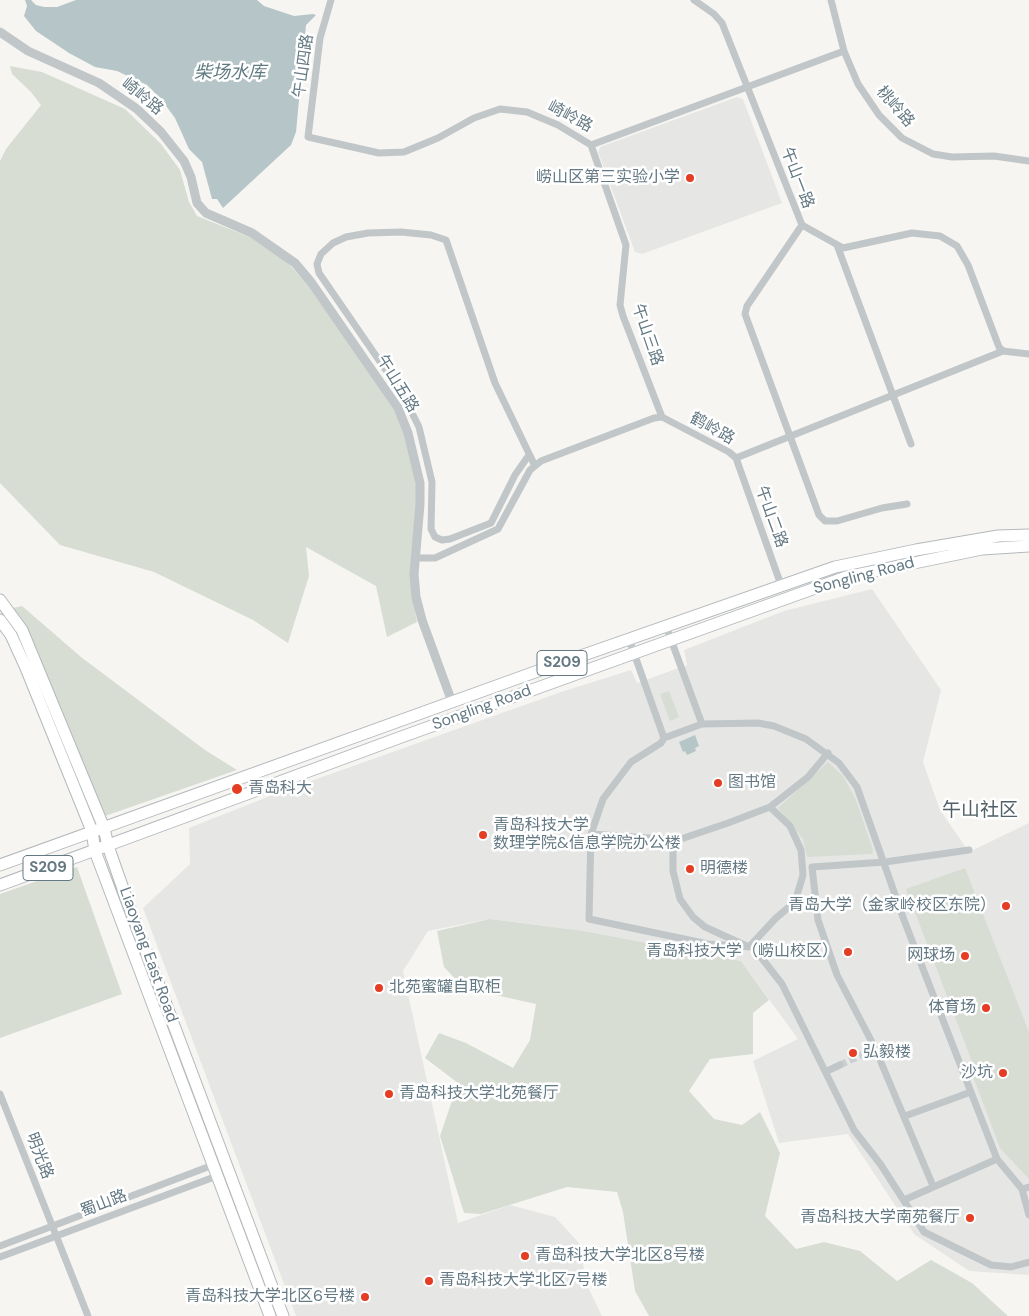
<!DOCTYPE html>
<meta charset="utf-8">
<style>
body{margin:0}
canvas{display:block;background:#f6f5f2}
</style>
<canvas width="1029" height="1316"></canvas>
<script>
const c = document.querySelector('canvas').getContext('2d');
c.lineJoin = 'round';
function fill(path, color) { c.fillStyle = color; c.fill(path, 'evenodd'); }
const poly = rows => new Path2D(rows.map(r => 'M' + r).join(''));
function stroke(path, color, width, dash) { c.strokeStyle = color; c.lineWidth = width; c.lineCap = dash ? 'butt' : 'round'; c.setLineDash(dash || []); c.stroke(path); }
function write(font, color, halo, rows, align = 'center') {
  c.font = font + ' "DM Sans","Noto Sans SC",sans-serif'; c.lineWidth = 5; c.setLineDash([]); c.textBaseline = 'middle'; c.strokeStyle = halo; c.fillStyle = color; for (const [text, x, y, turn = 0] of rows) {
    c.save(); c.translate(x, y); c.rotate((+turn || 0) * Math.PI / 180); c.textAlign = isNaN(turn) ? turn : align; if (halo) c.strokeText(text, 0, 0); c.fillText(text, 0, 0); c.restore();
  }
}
const built = poly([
 [737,97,743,99,782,203,642,254,635,252,598,152,600,147],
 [872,589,941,690,923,762,940,810,969,852,1029,823,1029,1275,969,1271,914,1234,848,1134,779,1143,753,1061,798,1039,741,961,584,931,490,919,428,931,403,971,458,1223,510,1205,555,1217,580,1244,586,1283,602,1316,296,1316,143,908,190,864,189,828,280,792,561,692,631,670,637,683,687,665,684,650,784,611]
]);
const green = poly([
 [10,66,42,72,125,109,161,144,180,170,189,202,197,216,252,238,286,261,311,288,394,410,405,436,415,475,418,510,412,593,417,622,387,637,376,586,306,547,309,576,288,643,253,620,154,572,60,545,0,483,0,161,6,149,41,105,31,92,12,74],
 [22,606,81,657,205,750,237,770,105,816,59,703,13,608],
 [669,691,679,717,670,721,660,694],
 [828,762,843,776,856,800,873,850,872,854,807,857,803,839,778,808],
 [77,867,122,994,0,1038,0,894],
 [965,868,1029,1032,1029,1179,1000,1148,969,1066,973,1064,906,889],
 [490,919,584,931,741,961,769,1000,753,1013,753,1054,710,1059,689,1091,714,1119,742,1125,760,1112,780,1153,765,1216,796,1249,824,1242,860,1251,897,1281,931,1260,972,1283,1008,1316,649,1316,635,1291,623,1212,617,1192,567,1187,481,1214,464,1213,440,1136,458,1083,425,1058,439,1033,466,1043,513,1068,530,1040,536,1004,464,988,444,967,437,931]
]);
const water = poly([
 [25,0,31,0,36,5,44,7,57,7,76,0,257,0,264,6,294,16,313,14,316,15,306,25,296,132,291,145,223,208,217,199,212,199,202,162,189,149,175,118,161,99,147,85,117,71,95,67,69,53,36,31,24,16,27,6],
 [695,735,699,746,695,748,696,751,687,755,685,751,683,752,679,742]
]);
const minorTunnel = poly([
 [840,1065,870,1051]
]);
const minor = poly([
 [331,0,320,38,308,137,379,153,404,152,438,138,474,118,500,109,527,112,558,125,591,145,844,51],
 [694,0,714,14,722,23,802,225,843,248,912,233,940,236,957,246,968,265,999,347,1003,351],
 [831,0,844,51,858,84,879,115,902,138,933,154,952,157,994,156,1029,161],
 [591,145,626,245,620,305,623,316,662,417],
 [802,225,747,306,745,314,819,515,825,521,837,521,882,508,907,504],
 [837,245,911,444],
 [529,455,515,475,491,523,450,539,442,540,435,537,431,529,432,482,419,427,403,395,319,273,317,264,321,254,333,243,346,237,368,233,401,232,431,235,446,240,495,383,535,466],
 [736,458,781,585],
 [416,558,435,558,498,529,530,470,541,461,654,418,662,417,729,452,736,458,1003,351,1029,354],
 [666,626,702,724],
 [629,639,664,738],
 [770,807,790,826,801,850,803,875,795,902],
 [591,834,678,840,728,823,770,807,808,777,828,753],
 [673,840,673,871,680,899,693,917,705,927,749,947,776,918,795,902,815,902],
 [827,1071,840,1065],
 [0,1094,88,1316],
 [905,1116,971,1092],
 [933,1186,875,1048,837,975,818,920,812,867,885,862,969,850],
 [1022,1189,1029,1187],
 [904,1200,997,1159],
 [1029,1215,1022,1189,997,1159,904,920,857,787,839,763,806,739,774,726,758,723,702,724,664,738,661,743,631,762,603,799,591,834,589,919,708,944,753,947,782,984,854,1130,881,1165,924,1232,991,1265,1011,1267,1029,1262],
 [0,1246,213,1165],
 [0,1257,217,1176]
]);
const tertiary = poly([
 [0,32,28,51,99,83,137,109,161,132,184,161,191,177,197,203,206,213,252,233,295,263,311,282,398,408,408,433,420,483,420,504,414,574,416,597,422,620,452,702]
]);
const primary = poly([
 [0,600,22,630,104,828,108,846,128,903,283,1316],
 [0,620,11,635,26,668,92,831,95,851,270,1316],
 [0,865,535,672,835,567,916,550,998,536,1029,535],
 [0,885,404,736,846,577,982,549,1029,546]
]);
const markers = [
 [690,178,5,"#e43d24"],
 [718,783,5,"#e43d24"],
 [237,789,6,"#e43d24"],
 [483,835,5,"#e43d24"],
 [690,869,5,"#e43d24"],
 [1006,906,5,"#e43d24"],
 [848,952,5,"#e43d24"],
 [965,956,5,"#e43d24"],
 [379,988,5,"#e43d24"],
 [986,1008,5,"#e43d24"],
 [853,1053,5,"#e43d24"],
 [1003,1073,5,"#e43d24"],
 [389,1094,5,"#e43d24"],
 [970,1218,5,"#e43d24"],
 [525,1256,5,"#e43d24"],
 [429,1281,5,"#e43d24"],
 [365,1297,5,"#e43d24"]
];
const shields = [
 [562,663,50],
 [48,868,50]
];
const shieldNames = [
 ["S209",562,663],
 ["S209",48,868]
];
const streetNames = [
 ["午山四路",304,66,-82],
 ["崎岭路",142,97,39],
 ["桃岭路",895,107,49],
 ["崎岭路",570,117,28],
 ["午山一路",797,178,69],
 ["午山三路",647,335,71],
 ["午山五路",397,384,58],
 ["鹤岭路",712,429,29],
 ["午山二路",771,517,70],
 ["Songling Road",864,576,-15],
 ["Songling Road",482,708,-20],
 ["Liaoyang East Road",148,955,70],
 ["明光路",39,1156,69],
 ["蜀山路",104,1204,-21]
];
const poiNames = [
 ["崂山区第三实验小学",680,178,"right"],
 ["图书馆",728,783],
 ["青岛科大",248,789],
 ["青岛科技大学",493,826],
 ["数理学院&信息学院办公楼",493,844],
 ["明德楼",700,869],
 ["青岛大学（金家岭校区东院）",996,906,"right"],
 ["青岛科技大学（崂山校区）",838,952,"right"],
 ["网球场",955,956,"right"],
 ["北苑蜜罐自取柜",389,988],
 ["体育场",976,1008,"right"],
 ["弘毅楼",863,1053],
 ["沙坑",993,1073,"right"],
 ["青岛科技大学北苑餐厅",399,1094],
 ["青岛科技大学南苑餐厅",960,1218,"right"],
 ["青岛科技大学北区8号楼",535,1256],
 ["青岛科技大学北区7号楼",439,1281],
 ["青岛科技大学北区6号楼",355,1297,"right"]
];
const waterNames = [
 ["柴场水库",230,73]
];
const quarterNames = [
 ["午山社区",980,811]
];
fill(built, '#e6e7e5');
fill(green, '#d7ddd3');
fill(water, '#b6c5c7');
stroke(minorTunnel, '#cad0d1', 7, [7, 3.5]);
stroke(primary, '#b4b9bc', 13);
stroke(minor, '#c1c6c8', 7);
stroke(tertiary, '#c1c6c8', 9);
stroke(primary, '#fff', 11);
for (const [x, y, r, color] of markers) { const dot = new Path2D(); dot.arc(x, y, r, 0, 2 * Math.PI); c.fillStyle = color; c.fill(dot); stroke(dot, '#fff', 2); }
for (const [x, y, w] of shields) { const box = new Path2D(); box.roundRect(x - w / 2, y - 12.5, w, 25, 4); c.fillStyle = '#fff'; c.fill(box); stroke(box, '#647983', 1); }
write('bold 15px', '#647983', null, shieldNames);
write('16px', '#647983', '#fff', streetNames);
write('16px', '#647983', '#fff', poiNames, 'left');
write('italic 18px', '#607b80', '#fff', waterNames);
write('19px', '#526168', '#fff', quarterNames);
</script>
